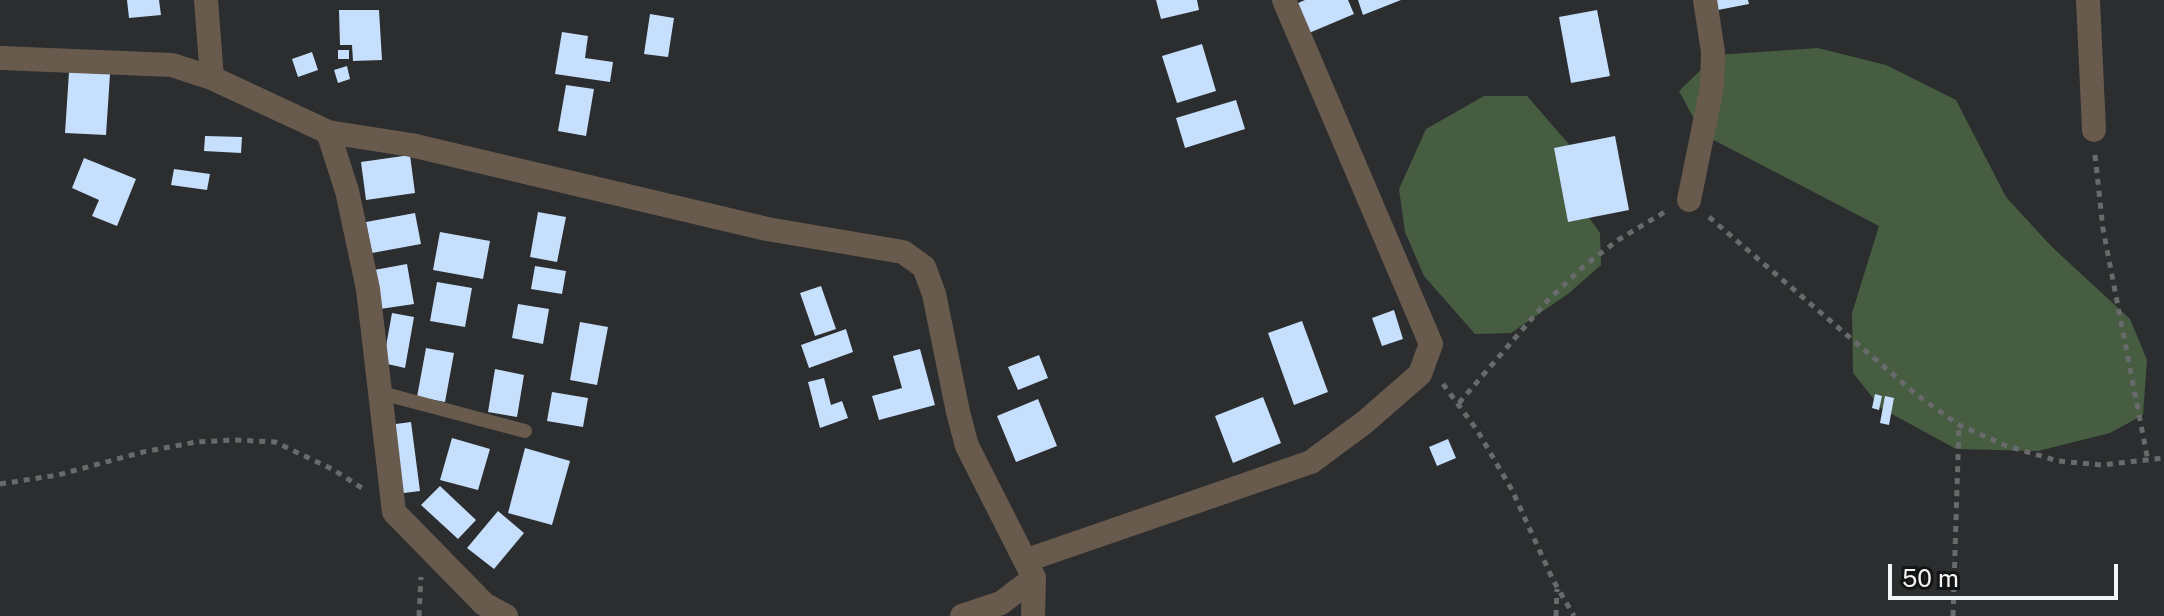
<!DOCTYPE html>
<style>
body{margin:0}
#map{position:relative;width:2164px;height:616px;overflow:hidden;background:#2b2d2f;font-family:"Public Sans",sans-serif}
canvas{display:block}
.scale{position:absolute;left:1888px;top:564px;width:230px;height:36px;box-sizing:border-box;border:4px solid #f3f4f5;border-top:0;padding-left:10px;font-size:24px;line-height:28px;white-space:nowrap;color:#f3f4f5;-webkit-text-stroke:6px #141516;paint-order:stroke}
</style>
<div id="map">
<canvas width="2164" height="616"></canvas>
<div class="scale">50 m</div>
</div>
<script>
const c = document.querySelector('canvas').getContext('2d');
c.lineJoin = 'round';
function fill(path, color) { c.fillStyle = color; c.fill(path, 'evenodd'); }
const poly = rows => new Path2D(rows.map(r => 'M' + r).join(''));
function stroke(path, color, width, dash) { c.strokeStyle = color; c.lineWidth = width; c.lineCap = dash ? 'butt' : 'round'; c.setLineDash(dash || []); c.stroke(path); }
const green = poly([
 [1818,48,1886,65,1956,100,2006,197,2051,246,2130,319,2147,360,2143,415,2110,433,2038,451,1956,449,1881,408,1853,373,1852,313,1879,226,1702,134,1679,91,1716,55],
 [1484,96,1527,96,1573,149,1575,198,1600,233,1601,265,1568,294,1511,333,1475,334,1424,276,1405,232,1399,189,1426,129]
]);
const building = poly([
 [127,0,159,0,161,15,129,18],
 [1156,0,1197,0,1199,10,1161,19],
 [1305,0,1348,0,1354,14,1309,33,1296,4],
 [1358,0,1401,0,1363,15],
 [1715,0,1748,0,1749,4,1718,10],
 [339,10,379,10,382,60,353,61,352,45,340,45],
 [1597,10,1610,76,1571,83,1559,17],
 [650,14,674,18,668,57,644,54],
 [562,32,588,36,585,58,613,62,610,82,555,74],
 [1202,44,1216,91,1177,103,1162,56],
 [338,50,349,50,349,59,338,59],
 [312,52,318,70,298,77,292,59],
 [347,66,350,79,338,83,334,70],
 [69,72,110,74,106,135,65,133],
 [566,85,594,89,586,136,558,131],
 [1236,100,1245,129,1185,148,1176,118],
 [205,136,242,137,241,153,204,151],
 [1615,136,1629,210,1568,222,1554,148],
 [410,155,415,193,366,200,361,162],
 [84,158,136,179,117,226,92,216,99,200,72,188],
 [174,169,210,174,207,190,171,185],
 [538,212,566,217,557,262,530,257],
 [415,213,421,244,372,253,366,222],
 [440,232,490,241,483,279,433,270],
 [407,264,414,304,380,309,374,270],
 [535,266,566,271,562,294,531,289],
 [437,282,472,288,465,327,430,321],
 [821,286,836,329,815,336,800,293],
 [518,304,549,309,543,344,512,338],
 [1394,310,1403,339,1382,346,1372,318],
 [392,313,414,317,405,368,383,363],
 [1302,321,1328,392,1294,405,1268,333],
 [580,322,608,327,597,385,570,380],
 [846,329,853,352,809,368,801,345],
 [426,348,454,353,445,402,417,397],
 [920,349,935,405,879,420,872,396,902,388,893,356],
 [1039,355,1048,378,1018,390,1008,367],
 [495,369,524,375,517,417,488,412],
 [824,378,831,405,842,401,848,418,820,428,808,382],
 [552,392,588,398,583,427,547,421],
 [1875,394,1882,396,1879,410,1872,408],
 [1885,396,1894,398,1889,425,1880,423],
 [1263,397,1281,443,1233,463,1215,416],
 [1038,399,1057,446,1016,462,997,416],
 [411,422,420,491,396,494,388,425],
 [452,438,490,449,478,490,440,480],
 [1448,439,1456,458,1437,466,1429,447],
 [525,448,570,461,552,525,508,513],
 [440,486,476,520,458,539,421,505],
 [498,511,524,533,494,569,467,548]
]);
const path = poly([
 [2095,155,2103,229,2148,461],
 [1709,217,1917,395,1959,425,2007,446,2058,461,2102,465,2164,458],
 [1443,384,1477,430,1512,490,1553,580,1574,616],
 [1459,403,1547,301,1584,266,1618,240,1668,210],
 [0,484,58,475,143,452,196,442,235,440,275,442,332,469,365,490],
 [419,616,421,577],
 [1556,616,1557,589],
 [1953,616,1959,425]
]);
const service = poly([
 [381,393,525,431]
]);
const minor = poly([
 [206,0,212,78],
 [2088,0,2094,130],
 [0,58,172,65,212,78,328,132,411,145,767,229,903,252,924,267,934,294,958,412,967,446,1034,578,1033,616],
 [328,132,347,191,368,289,394,512,484,604,506,616],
 [1689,200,1712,87,1713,52,1705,0],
 [1027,560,1311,462,1365,422,1420,374,1431,344,1284,0],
 [962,616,1001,603,1034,578]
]);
fill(green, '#465d41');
fill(building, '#c6dffd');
stroke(path, '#686a6b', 5, [6, 6]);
stroke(service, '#685b4d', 14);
stroke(minor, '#685b4d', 24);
</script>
